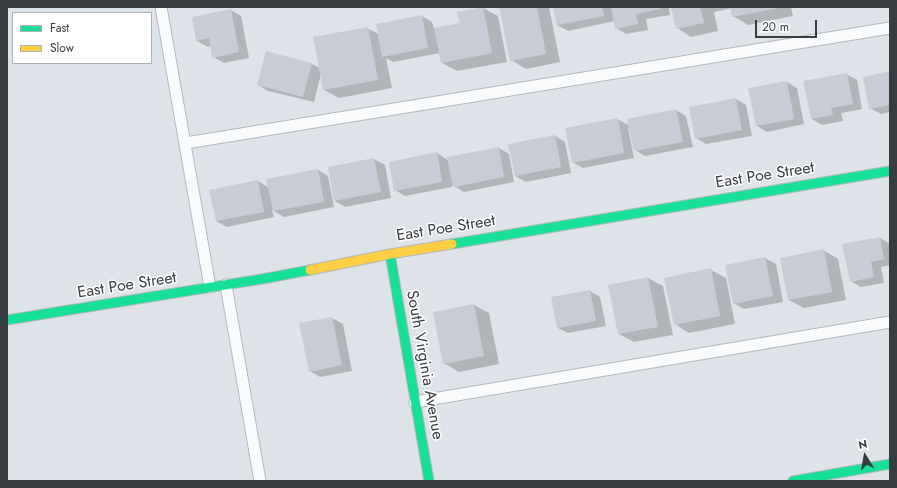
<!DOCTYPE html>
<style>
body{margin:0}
#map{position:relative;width:897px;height:488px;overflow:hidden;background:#dde3e9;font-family:Jost,sans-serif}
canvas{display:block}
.frame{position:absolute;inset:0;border:8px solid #373c40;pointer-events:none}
.legend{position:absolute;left:12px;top:12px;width:140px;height:52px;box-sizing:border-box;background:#fff;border:1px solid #afb1b3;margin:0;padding:5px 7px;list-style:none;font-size:12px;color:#373c40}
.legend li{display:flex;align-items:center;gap:8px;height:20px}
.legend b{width:20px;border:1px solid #afb1b3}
.north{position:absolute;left:845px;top:436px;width:40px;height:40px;-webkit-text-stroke:3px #fff;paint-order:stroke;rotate:349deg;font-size:11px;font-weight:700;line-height:16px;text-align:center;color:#373c40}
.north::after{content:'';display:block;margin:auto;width:14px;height:18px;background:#373c40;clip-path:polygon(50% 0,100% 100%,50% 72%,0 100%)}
.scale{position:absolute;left:755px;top:20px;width:62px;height:18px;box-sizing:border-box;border:2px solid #373c40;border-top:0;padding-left:5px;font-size:12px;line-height:14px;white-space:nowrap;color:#373c40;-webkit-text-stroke:3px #fff;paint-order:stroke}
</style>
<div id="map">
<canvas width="897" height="488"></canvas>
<div class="frame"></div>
<ul class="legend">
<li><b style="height:5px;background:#16e098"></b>Fast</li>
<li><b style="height:5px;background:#ffcf43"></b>Slow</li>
</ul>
<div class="north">N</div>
<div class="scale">20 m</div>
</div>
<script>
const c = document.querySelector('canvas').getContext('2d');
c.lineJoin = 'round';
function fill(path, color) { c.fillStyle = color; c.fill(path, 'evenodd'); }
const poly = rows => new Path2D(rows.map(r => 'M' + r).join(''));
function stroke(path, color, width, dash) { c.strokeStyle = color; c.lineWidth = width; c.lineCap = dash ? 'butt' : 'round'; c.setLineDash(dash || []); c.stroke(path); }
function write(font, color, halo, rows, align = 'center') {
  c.font = font + ' Jost,sans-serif'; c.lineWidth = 3; c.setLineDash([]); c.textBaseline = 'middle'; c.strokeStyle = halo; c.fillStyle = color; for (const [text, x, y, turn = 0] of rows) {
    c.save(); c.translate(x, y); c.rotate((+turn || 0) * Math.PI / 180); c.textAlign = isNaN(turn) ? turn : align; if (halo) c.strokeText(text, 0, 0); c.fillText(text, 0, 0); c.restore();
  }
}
const shadow = poly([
 [501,7,549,7,560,62,526,69,511,60],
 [554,7,669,7,670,15,646,19,648,30,626,34,616,28,615,21,568,31,557,25],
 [673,7,791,7,793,16,748,25,733,16,732,8,714,12,718,31,691,37,677,28],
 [483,8,498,16,507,62,457,71,442,63,440,53,393,62,386,58,392,88,339,98,324,90,321,74,314,102,268,91,258,85,312,64,320,68,367,28,379,34,422,16,432,22,434,29,461,24],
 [231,10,241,16,249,58,224,63,213,57,211,46,208,47,197,41],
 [890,72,890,112,881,114,870,108],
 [846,74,857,80,862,109,841,113,843,121,822,125,812,119],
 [787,82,797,88,804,124,767,132,757,126],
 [736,99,746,105,752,136,706,144,696,138],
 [676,110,686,116,693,147,645,156,635,150,630,127,628,128,634,158,583,168,573,162,617,119,630,126],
 [555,136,565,142,571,173,526,182,515,176],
 [499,148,509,154,514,182,464,192,452,185,452,187,405,196,395,190,437,153,449,161],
 [374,159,385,165,391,198,345,207,335,201],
 [318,170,328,176,334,207,284,217,272,210,274,217,227,227,216,221,258,181,269,188],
 [880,238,890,244,890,265,881,267,884,283,861,287,850,281],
 [823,250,838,259,846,300,804,308,789,300],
 [765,258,776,264,783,302,744,309,734,303,727,266],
 [711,270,726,278,735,324,689,333,675,324],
 [648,278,663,286,673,335,634,342,619,334,610,285],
 [590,291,600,297,606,326,568,333,558,328],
 [474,305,489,313,499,364,459,372,444,363],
 [332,318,343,324,352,371,320,377,310,371,300,324]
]);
const building = poly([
 [483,7,492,53,441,63,434,28,460,23,457,12],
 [499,7,537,7,546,54,510,61],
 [553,7,602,7,604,16,557,25],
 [611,7,660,7,660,9,636,14,638,24,615,29],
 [671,7,700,7,704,23,676,29],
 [730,7,779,7,779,8,732,17],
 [231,9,239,52,212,58,209,38,196,41,192,17],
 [422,15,428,48,382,57,376,24],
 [368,27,378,80,323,90,313,37],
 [266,51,312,63,303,97,257,85],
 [890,71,890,105,869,109,863,77],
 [847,73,853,104,831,108,833,115,811,119,803,81],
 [787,81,794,119,756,126,748,88],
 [736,98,742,130,695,139,689,107],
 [676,109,683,142,634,151,627,119],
 [618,118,624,153,572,163,565,128],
 [555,135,561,167,515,176,508,144],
 [499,147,504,177,453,187,447,157],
 [437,152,442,182,394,191,389,162],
 [374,158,381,192,334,201,328,167],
 [318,169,324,202,273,211,266,179],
 [258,180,264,212,216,221,209,190],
 [880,237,884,259,871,262,874,277,850,282,842,244],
 [824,249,832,292,788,300,780,258],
 [765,257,773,296,733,304,725,265],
 [711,268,720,316,674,325,664,278],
 [648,277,658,327,618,334,608,285],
 [590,290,596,321,557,328,551,297],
 [474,304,484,356,443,364,433,312],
 [332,317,342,365,309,372,299,323]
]);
const lane = poly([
 [161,7,210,287],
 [186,143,890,28],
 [226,285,260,481],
 [415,402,890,322]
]);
const fast = poly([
 [452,244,890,171],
 [390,254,429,481],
 [7,320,262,279,310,270],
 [793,481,890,464]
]);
const slow = poly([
 [310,270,390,254,452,244]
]);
const streetNames = [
 ["East Poe Street",765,176,-9],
 ["East Poe Street",446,229,-9],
 ["East Poe Street",127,286,-9],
 ["South Virginia Avenue",424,365,80]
];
fill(shadow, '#0003');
fill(building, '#c8ccd7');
stroke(lane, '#b2b7bb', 13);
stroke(fast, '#b2b7bb', 11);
stroke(slow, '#b2b7bb', 11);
stroke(lane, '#fafbfc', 11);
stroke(fast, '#16e098', 9);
stroke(slow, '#ffcf43', 9);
write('16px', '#373c40', '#fff', streetNames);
</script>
